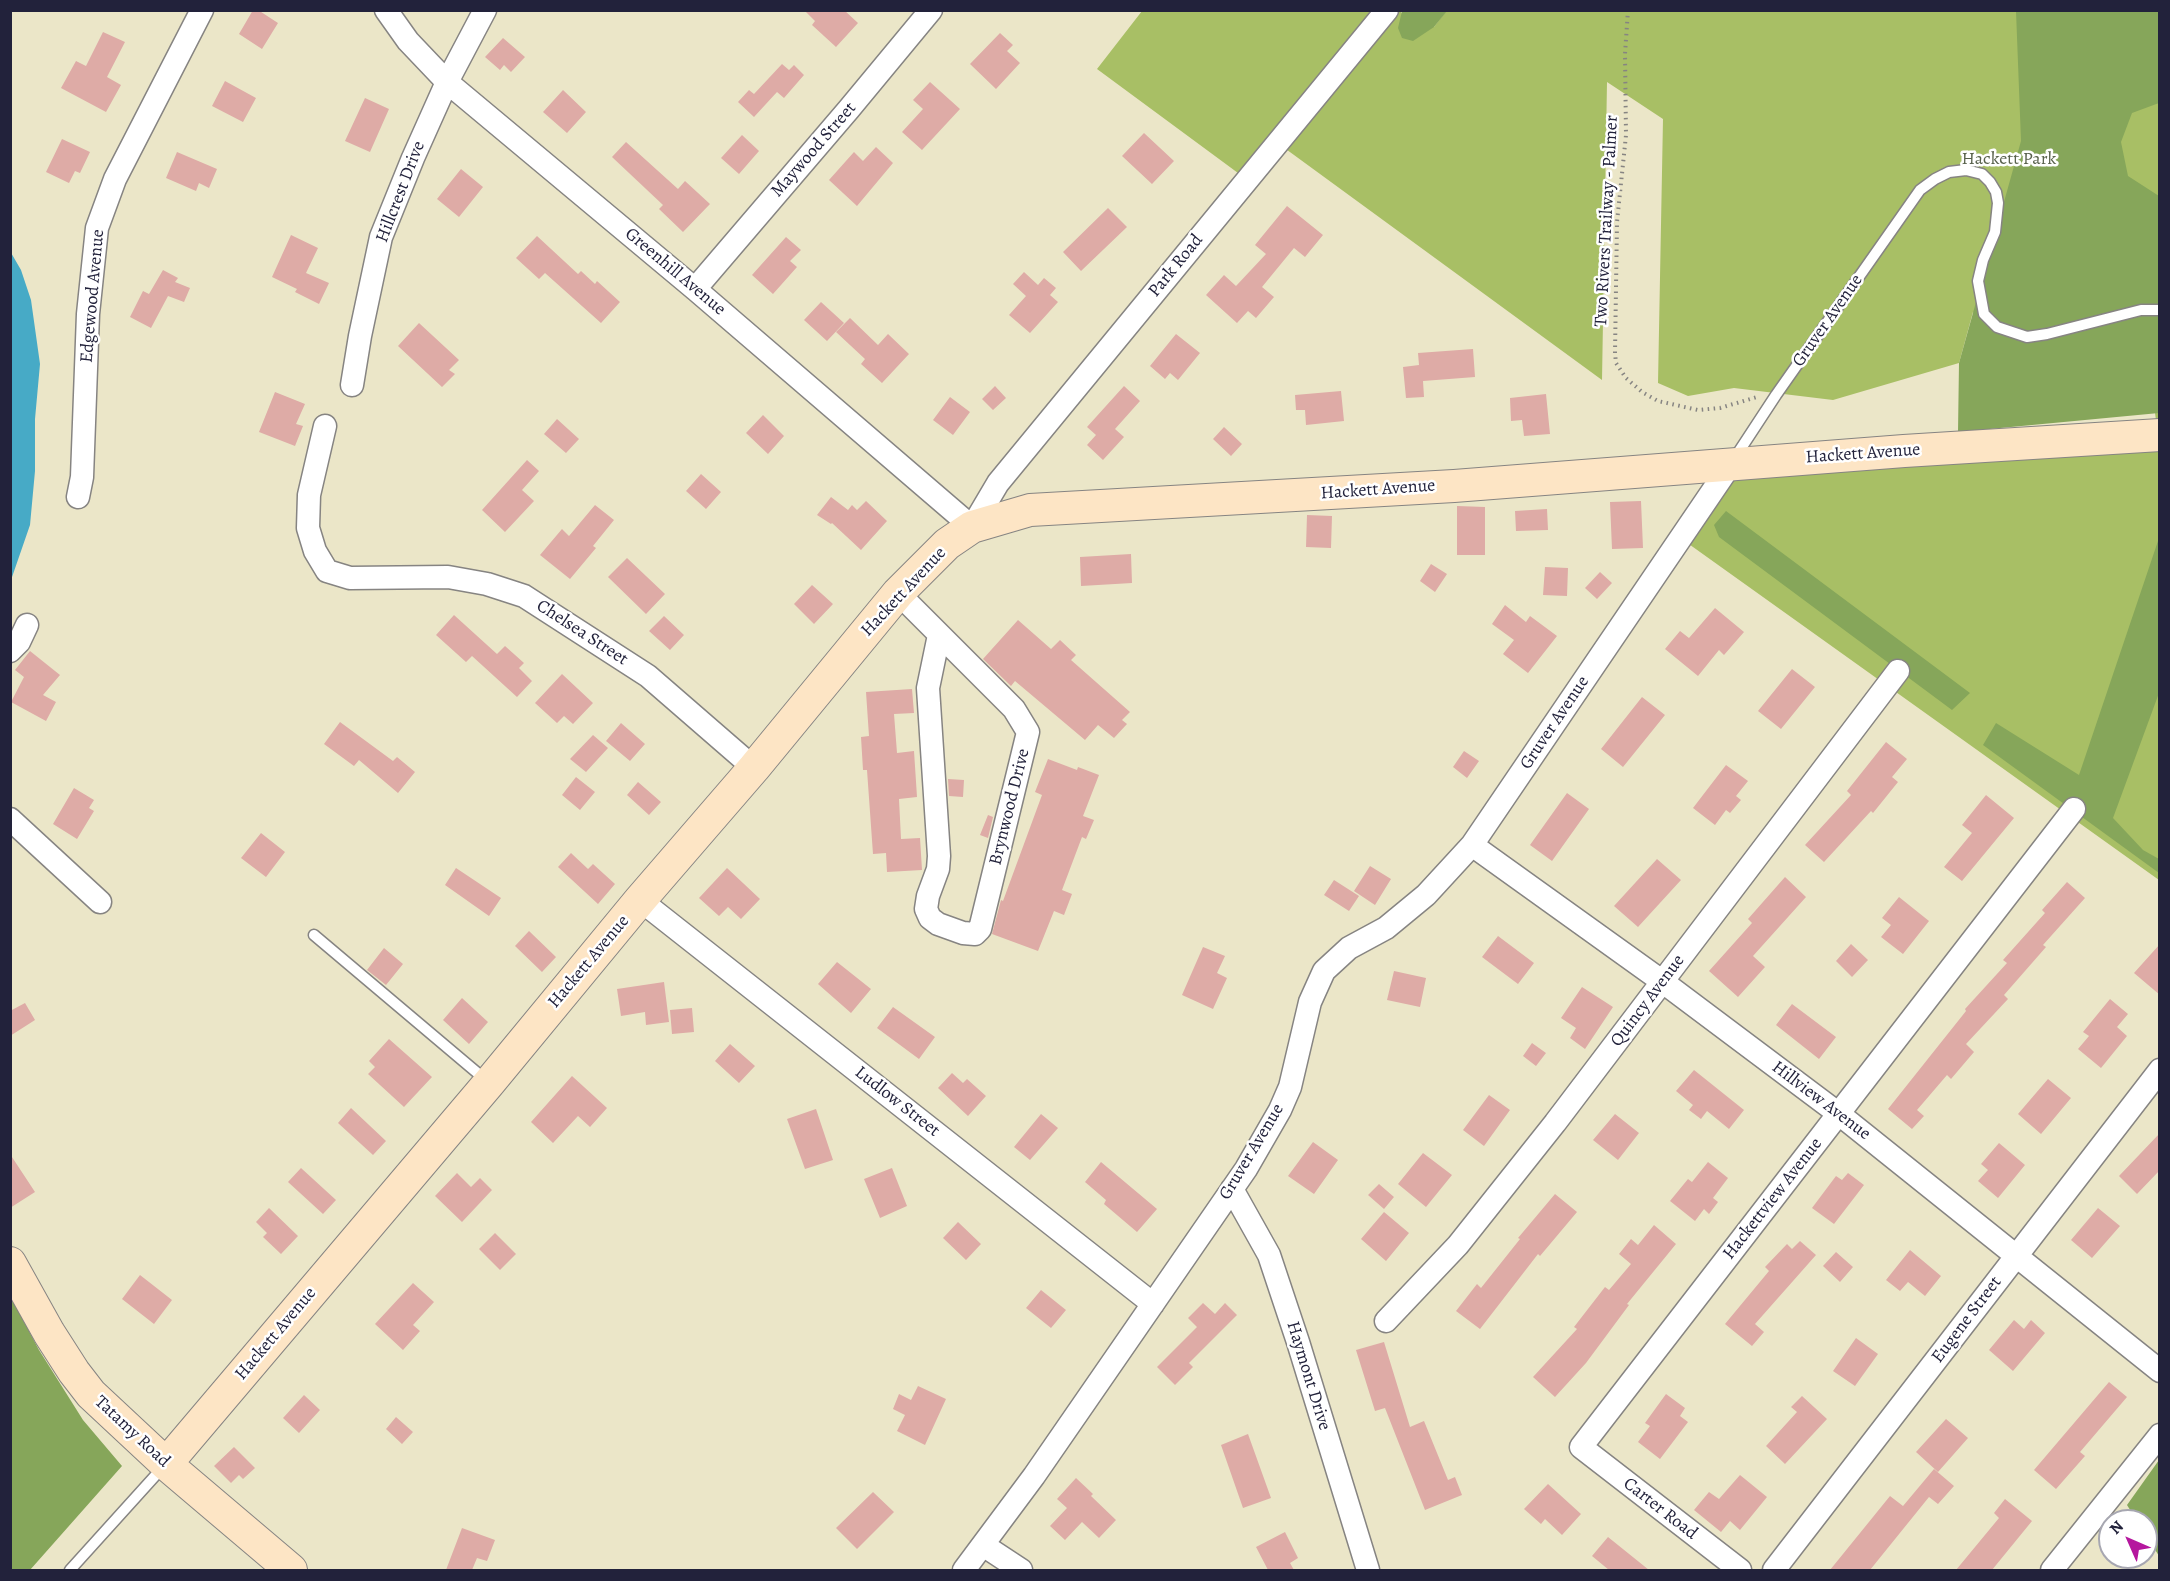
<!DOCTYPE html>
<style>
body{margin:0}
#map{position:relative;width:2170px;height:1581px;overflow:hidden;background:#ebe6c8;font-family:Alegreya,serif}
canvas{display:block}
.frame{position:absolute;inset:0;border:12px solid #22223b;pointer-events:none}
.north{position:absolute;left:2098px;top:1509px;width:60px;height:60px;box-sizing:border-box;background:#fff;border:2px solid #a7a7b1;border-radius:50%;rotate:315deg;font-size:16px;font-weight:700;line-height:24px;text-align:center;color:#22223b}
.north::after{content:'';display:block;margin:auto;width:21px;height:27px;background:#b5179e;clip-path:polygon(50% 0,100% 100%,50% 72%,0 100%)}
</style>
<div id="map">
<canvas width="2170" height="1581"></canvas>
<div class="frame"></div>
<div class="north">N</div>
</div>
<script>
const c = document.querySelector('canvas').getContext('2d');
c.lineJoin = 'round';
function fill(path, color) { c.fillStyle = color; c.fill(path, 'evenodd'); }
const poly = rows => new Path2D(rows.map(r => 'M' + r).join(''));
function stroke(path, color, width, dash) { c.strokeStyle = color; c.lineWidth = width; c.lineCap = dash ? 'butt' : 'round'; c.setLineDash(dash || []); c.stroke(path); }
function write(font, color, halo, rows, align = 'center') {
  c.font = font + ' Alegreya,serif'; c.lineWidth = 5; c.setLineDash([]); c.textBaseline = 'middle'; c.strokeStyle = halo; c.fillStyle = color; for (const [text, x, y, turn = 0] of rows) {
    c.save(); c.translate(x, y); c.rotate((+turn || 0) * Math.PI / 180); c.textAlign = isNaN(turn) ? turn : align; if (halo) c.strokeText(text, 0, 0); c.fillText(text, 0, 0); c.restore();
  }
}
const green = poly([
 [1447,10,2159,11,2159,880,1686,542,1731,464,2158,435,2155,413,1973,312,1959,363,1833,400,1734,388,1688,396,1658,383,1663,119,1607,82,1602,380,1268,136,1238,173,1097,69,1142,11,1402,11,1401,13,1434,27]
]);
const forest = poly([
 [1402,11,1402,10,1447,11,1434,27,1413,41,1402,38,1398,28],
 [2016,11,2159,11,2159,103,2132,113,2121,142,2128,176,2159,196,2159,413,1958,432,1959,363,2021,141],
 [1726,511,1970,693,1952,710,1719,537,1714,525],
 [2159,538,2159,693,2113,818,2143,850,2159,859,2159,873,1983,745,1996,723,2079,775],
 [11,1297,39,1350,83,1420,122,1466,30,1570,11,1570],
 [2159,1460,2159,1556,2146,1535,2146,1521,2137,1521,2127,1505]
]);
const water = poly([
 [10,251,21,270,31,300,40,364,35,419,35,471,30,525,11,580]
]);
const building = poly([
 [253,10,258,10,278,23,262,49,239,34],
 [804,10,844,10,858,23,836,47,812,25,815,21],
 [103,32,125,42,107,77,121,85,106,112,61,88,76,61,86,66],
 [1000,33,1013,45,1007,51,1020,63,996,89,970,64],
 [503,38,525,57,511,72,504,65,500,70,485,57],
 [782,64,789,70,794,65,804,75,784,98,777,92,754,117,738,102,749,90,754,94],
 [225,81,256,98,243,122,212,106],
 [930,82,960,109,922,150,902,132,923,109,913,100],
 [563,90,586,112,567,133,543,112],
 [365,98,389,109,370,152,345,141],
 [1144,133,1174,161,1152,184,1122,156],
 [742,135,759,151,739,174,721,158],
 [62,139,90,152,80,173,75,171,69,183,46,172],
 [626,142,678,189,685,181,710,204,683,232,659,209,663,205,612,157],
 [876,147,893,163,857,206,829,180,854,152,863,161],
 [177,152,217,169,209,188,199,183,196,191,166,178],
 [461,169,483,187,459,217,437,199],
 [1287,206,1323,235,1305,257,1294,248,1262,287,1274,297,1256,318,1248,311,1237,323,1206,295,1224,275,1236,286,1266,254,1255,245],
 [1108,208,1127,227,1081,271,1063,252],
 [291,235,318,248,306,273,329,283,319,304,295,292,297,289,272,277],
 [537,236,578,274,581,271,595,284,597,281,620,302,601,323,545,273,539,279,516,258],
 [786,237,801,250,790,261,797,267,773,294,752,275],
 [163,270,178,278,175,282,190,288,184,302,168,296,151,328,130,317,143,291,149,294],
 [1024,272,1038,285,1044,278,1056,288,1050,295,1058,302,1030,333,1009,315,1026,296,1013,284],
 [821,302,844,323,827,341,804,320],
 [850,318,878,345,888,334,909,354,882,383,861,364,865,359,836,332],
 [419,323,459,360,449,370,455,374,442,387,398,346],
 [1176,334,1200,353,1178,380,1170,373,1165,379,1150,366],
 [1473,349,1475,377,1423,381,1424,397,1406,398,1403,367,1419,365,1418,353],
 [995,386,1006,398,993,410,982,399],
 [1124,386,1140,401,1115,429,1124,437,1103,460,1087,445,1096,435,1087,427],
 [1341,391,1344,421,1306,425,1305,410,1296,410,1295,395],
 [275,392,305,404,296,424,303,426,295,446,259,432],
 [1546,394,1550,434,1524,436,1522,420,1511,421,1510,398],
 [950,397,970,412,953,435,933,420],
 [763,415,784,436,768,454,746,433],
 [557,419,579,439,566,453,544,434],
 [1224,427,1242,444,1231,456,1213,439],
 [527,460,539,471,522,490,534,501,505,532,482,510],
 [701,474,721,492,706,509,686,491],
 [831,497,848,510,852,505,857,510,866,501,887,521,861,550,832,523,831,524,817,515],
 [1641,501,1643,548,1612,549,1610,502],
 [595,505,614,520,593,546,596,548,570,579,540,555,562,529,569,536],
 [1457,506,1485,507,1485,555,1457,555],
 [1547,509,1548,530,1516,531,1515,511],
 [1307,515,1332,516,1331,548,1306,547],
 [1131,554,1132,583,1081,586,1080,557],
 [627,558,665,594,646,614,608,577],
 [1431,564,1447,574,1435,592,1420,581],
 [1545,567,1568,568,1567,596,1543,595],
 [1600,572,1612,583,1597,599,1585,588],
 [812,585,833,604,814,624,794,604],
 [1505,605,1526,622,1530,616,1557,636,1528,673,1503,654,1514,640,1492,624],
 [1715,608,1744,632,1724,655,1719,650,1698,676,1665,649,1680,631,1689,638],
 [454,615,497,654,505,646,524,663,519,668,532,681,517,697,472,656,466,662,436,635],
 [664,616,684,635,670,650,649,631],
 [1018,620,1051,649,1060,640,1076,655,1071,660,1130,712,1122,720,1127,724,1114,738,1098,725,1085,740,1015,681,1011,686,983,659],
 [30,651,60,675,43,695,56,702,46,721,11,702,24,677,15,670],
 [1792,669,1815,687,1781,729,1758,711],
 [562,674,593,703,573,724,564,716,557,723,535,703],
 [912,689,914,713,894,714,897,753,914,751,917,797,899,799,901,839,920,838,922,870,887,872,886,853,873,854,867,770,863,770,861,737,869,736,866,692],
 [1642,697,1665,715,1623,767,1601,749],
 [340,722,393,761,397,757,415,772,398,793,359,760,354,766,324,744],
 [621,723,645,744,630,761,606,741],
 [593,735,608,748,586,772,570,759],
 [1886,742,1907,759,1892,777,1898,782,1873,813,1871,811,1824,862,1805,845,1851,795,1847,791],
 [1464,751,1479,761,1467,778,1453,767],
 [1048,759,1077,770,1078,767,1099,775,1083,816,1094,820,1086,839,1082,837,1062,890,1072,894,1064,915,1054,911,1038,951,992,934,1001,900,1003,901,1042,795,1035,792],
 [1726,765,1748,781,1736,796,1741,800,1730,813,1726,810,1715,825,1693,808],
 [576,777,595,792,580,810,562,795],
 [948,779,964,780,963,797,949,796],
 [638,782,661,802,649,815,627,795],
 [74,788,94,800,89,808,94,811,77,839,53,824],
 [1567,793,1589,809,1552,861,1530,845],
 [1986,795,2014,818,1962,881,1944,867,1972,833,1962,825],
 [988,815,993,817,988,838,980,835],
 [261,833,285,852,266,877,241,858],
 [571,853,588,869,593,864,615,884,598,904,558,867],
 [1657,859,1681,880,1638,927,1614,906],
 [1370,866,1391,879,1375,905,1354,891],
 [456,868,501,898,489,916,445,885],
 [727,868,760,899,741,919,728,907,719,916,699,898],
 [1785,877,1806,897,1753,956,1765,967,1738,997,1709,971,1752,923,1748,919],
 [1334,880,1359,896,1349,911,1324,895],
 [2067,882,2085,898,2043,945,2046,947,2004,995,2008,999,1966,1044,1974,1052,1951,1079,1947,1075,1917,1110,1924,1116,1912,1129,1888,1109,1966,1011,1965,1009,2007,963,2003,960,2045,913,2042,910],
 [1899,897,1929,921,1903,954,1881,937,1891,925,1882,918],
 [529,931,556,957,542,972,515,946],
 [1498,936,1534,963,1518,984,1482,957],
 [1851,944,1868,960,1852,977,1836,961],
 [2160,944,2160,995,2134,973],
 [1203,947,1225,956,1217,973,1227,978,1213,1009,1182,995],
 [384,948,403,964,386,985,367,970],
 [837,962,871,989,851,1013,818,984],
 [1394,971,1426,978,1420,1007,1387,1000],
 [664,982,669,1022,646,1025,645,1012,621,1016,617,989],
 [1582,987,1613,1007,1585,1049,1570,1038,1576,1028,1561,1018],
 [462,998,488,1022,469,1044,443,1020],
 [2110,999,2128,1014,2117,1027,2127,1036,2101,1068,2078,1049,2089,1036,2083,1032],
 [25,1003,35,1020,10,1036,10,1011],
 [1792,1004,1836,1037,1819,1059,1776,1025],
 [893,1007,935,1037,919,1059,877,1028],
 [692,1008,694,1032,672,1034,670,1010],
 [389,1039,432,1077,404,1107,368,1074,375,1067,369,1061],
 [1532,1043,1546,1053,1536,1066,1523,1056],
 [730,1044,755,1066,739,1083,715,1061],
 [1694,1070,1744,1110,1729,1129,1707,1111,1701,1119,1689,1110,1693,1105,1676,1091],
 [952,1073,963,1083,967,1079,986,1096,968,1116,938,1088],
 [572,1076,607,1108,590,1127,578,1116,553,1143,531,1122],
 [2048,1079,2071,1098,2041,1134,2018,1114],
 [1489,1095,1510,1110,1484,1146,1463,1130],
 [351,1108,386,1141,373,1155,338,1123],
 [816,1109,833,1160,805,1169,787,1119],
 [1041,1114,1058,1128,1030,1160,1014,1147],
 [1615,1114,1639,1133,1618,1160,1593,1140],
 [2160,1133,2160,1170,2137,1194,2119,1176],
 [1313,1142,1338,1160,1314,1194,1288,1176],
 [1999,1143,2025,1165,1998,1198,1978,1181,1988,1170,1981,1164],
 [1423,1153,1452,1175,1426,1207,1398,1184],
 [10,1154,35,1192,10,1208],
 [1101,1162,1157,1209,1137,1232,1104,1204,1106,1200,1085,1182],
 [1708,1162,1728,1178,1713,1198,1718,1202,1709,1214,1704,1209,1695,1221,1670,1201,1688,1179,1692,1182],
 [301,1168,336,1200,323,1214,288,1182],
 [892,1168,907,1206,880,1218,864,1179],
 [457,1173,471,1187,480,1178,492,1190,462,1222,435,1196],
 [1848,1173,1864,1185,1834,1224,1812,1208,1836,1176,1842,1180],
 [1379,1184,1394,1197,1384,1209,1368,1195],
 [1555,1194,1577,1212,1540,1256,1538,1254,1480,1329,1456,1311,1477,1284,1481,1288,1520,1239,1518,1238],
 [269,1208,298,1236,281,1254,263,1237,267,1233,256,1222],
 [2098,1208,2120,1226,2092,1258,2071,1240],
 [1384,1212,1409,1233,1386,1261,1361,1239],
 [958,1222,981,1244,966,1260,943,1238],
 [1654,1225,1676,1244,1627,1304,1629,1305,1586,1363,1555,1397,1533,1377,1577,1329,1574,1327,1605,1287,1609,1290,1631,1264,1619,1254,1631,1239,1638,1245],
 [495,1233,516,1254,500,1270,479,1249],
 [1800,1241,1816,1255,1755,1324,1764,1332,1752,1346,1725,1324,1769,1271,1765,1267,1787,1244,1792,1249],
 [1910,1250,1941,1276,1925,1296,1908,1282,1900,1291,1886,1280],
 [1836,1252,1853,1267,1840,1282,1823,1266],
 [140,1275,172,1300,154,1324,122,1299],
 [413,1283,434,1302,413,1325,420,1331,403,1350,375,1324],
 [1041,1290,1066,1310,1051,1328,1026,1308],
 [1203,1303,1215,1314,1225,1303,1237,1315,1189,1363,1193,1367,1175,1385,1157,1367,1197,1327,1188,1318],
 [2014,1320,2024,1329,2031,1320,2045,1333,2013,1371,1989,1350],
 [1856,1338,1878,1354,1855,1386,1833,1371],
 [1384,1342,1410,1427,1424,1421,1448,1480,1455,1477,1462,1495,1425,1510,1385,1408,1375,1411,1356,1350],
 [2109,1382,2127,1397,2080,1452,2085,1456,2056,1489,2034,1470],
 [918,1386,946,1399,925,1445,897,1431,905,1415,893,1409,899,1394,911,1400],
 [1666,1394,1685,1408,1680,1416,1688,1422,1660,1459,1638,1442,1650,1426,1645,1423],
 [304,1395,320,1410,299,1433,283,1418],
 [1802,1396,1827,1419,1785,1464,1766,1446,1797,1412,1791,1407],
 [396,1417,413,1432,402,1444,386,1429],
 [1946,1419,1968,1438,1938,1472,1916,1452],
 [1248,1434,1271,1498,1243,1508,1221,1445],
 [234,1447,255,1468,243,1479,239,1475,231,1483,214,1466],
 [1934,1469,1954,1486,1938,1504,1929,1497,1870,1570,1830,1570,1890,1496,1903,1506],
 [1740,1475,1767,1497,1740,1530,1730,1521,1721,1532,1694,1510,1709,1492,1719,1499],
 [1076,1478,1093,1494,1091,1496,1116,1520,1099,1538,1082,1522,1065,1540,1050,1526,1067,1508,1057,1499],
 [1548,1484,1581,1514,1562,1535,1545,1519,1541,1524,1524,1509],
 [873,1492,894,1512,857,1549,836,1528],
 [2005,1499,2032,1521,1992,1570,1956,1570,1999,1518,1994,1513],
 [462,1528,495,1540,487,1561,477,1558,472,1570,446,1570],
 [1285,1532,1298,1558,1290,1563,1294,1570,1268,1570,1256,1547],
 [1608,1537,1649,1570,1609,1570,1592,1556]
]);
const path = poly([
 [1628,10,1625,54,1626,135,1617,222,1615,353,1616,363,1626,378,1642,392,1658,401,1698,410,1720,408,1757,397]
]);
const lane = poly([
 [1734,459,1776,395,1920,190,1935,179,1949,172,1966,170,1982,174,1990,182,1996,192,1998,203,1995,232,1983,260,1978,281,1984,314,1997,327,2027,337,2047,334,2141,310,2160,310],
 [314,935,487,1081],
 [70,1570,164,1466]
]);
const street = poly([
 [386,10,408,41,447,82,695,289,972,527,998,483,1387,10],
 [695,289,849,109,931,10],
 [352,385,360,336,381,237,413,158,447,82,485,10],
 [325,426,309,495,308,528,315,551,327,571,350,578,448,577,487,584,524,596,648,676,754,768],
 [78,497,82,477,88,314,97,228,115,179,202,10],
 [898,593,1014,709,1028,732,980,929,975,934,963,933,938,924,930,918,926,909,928,896,938,869,939,856,928,688,939,635],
 [10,651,19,642,27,625],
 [10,819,100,902],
 [1472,845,1663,982,1839,1114,2160,1371],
 [640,900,1153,1304],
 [1232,1189,1269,1255,1298,1342,1368,1570],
 [1386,1321,1458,1245,1555,1123,1898,671],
 [983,1545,1021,1570],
 [964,1570,1034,1476,1246,1169,1280,1110,1290,1087,1310,1002,1324,971,1349,948,1386,928,1426,895,1472,845,1731,464],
 [1740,1570,1581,1447,2074,809],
 [1774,1570,2160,1070],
 [2052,1570,2160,1435]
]);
const secondary = poly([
 [10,1263,49,1333,74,1372,91,1394,166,1464,291,1570],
 [166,1464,489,1083,640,900,754,768,898,593,947,544,972,527,1030,510,1454,486,1904,451,2160,435]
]);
const streetNames = [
 ["Maywood Street",814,150,-49],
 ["Hillcrest Drive",401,192,-69],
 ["Two Rivers Trailway - Palmer",1607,221,-87],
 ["Park Road",1176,266,-51],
 ["Greenhill Avenue",675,272,40],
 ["Edgewood Avenue",93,296,-85],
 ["Gruver Avenue",1828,321,-55],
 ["Hackett Avenue",1863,454,-4],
 ["Hackett Avenue",1378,490,-4],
 ["Hackett Avenue",904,592,-47],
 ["Chelsea Street",582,633,33],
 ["Gruver Avenue",1555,723,-56],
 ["Brynwood Drive",1010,807,-76],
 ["Hackett Avenue",589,962,-50],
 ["Quincy Avenue",1648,1001,-53],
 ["Hillview Avenue",1821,1101,37],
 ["Ludlow Street",897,1102,38],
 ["Gruver Avenue",1252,1152,-59],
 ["Hackettview Avenue",1773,1199,-52],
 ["Eugene Street",1967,1320,-53],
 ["Hackett Avenue",276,1334,-50],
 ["Haymont Drive",1308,1376,73],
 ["Tatamy Road",132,1432,43],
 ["Carter Road",1660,1509,38]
];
const parkNames = [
 ["Hackett Park",2009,160]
];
fill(green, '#a8bf65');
fill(forest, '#86a65a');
fill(water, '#47aac6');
fill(building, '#deaba6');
stroke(lane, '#868482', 13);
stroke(street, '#868482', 25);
stroke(secondary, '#868482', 34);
stroke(path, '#868482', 4, [1.5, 4.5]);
stroke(lane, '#fff', 10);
stroke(street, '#fff', 22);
stroke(secondary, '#fde5c5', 32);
write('18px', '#22223b', '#fff', streetNames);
write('18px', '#58614c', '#fff', parkNames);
</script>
